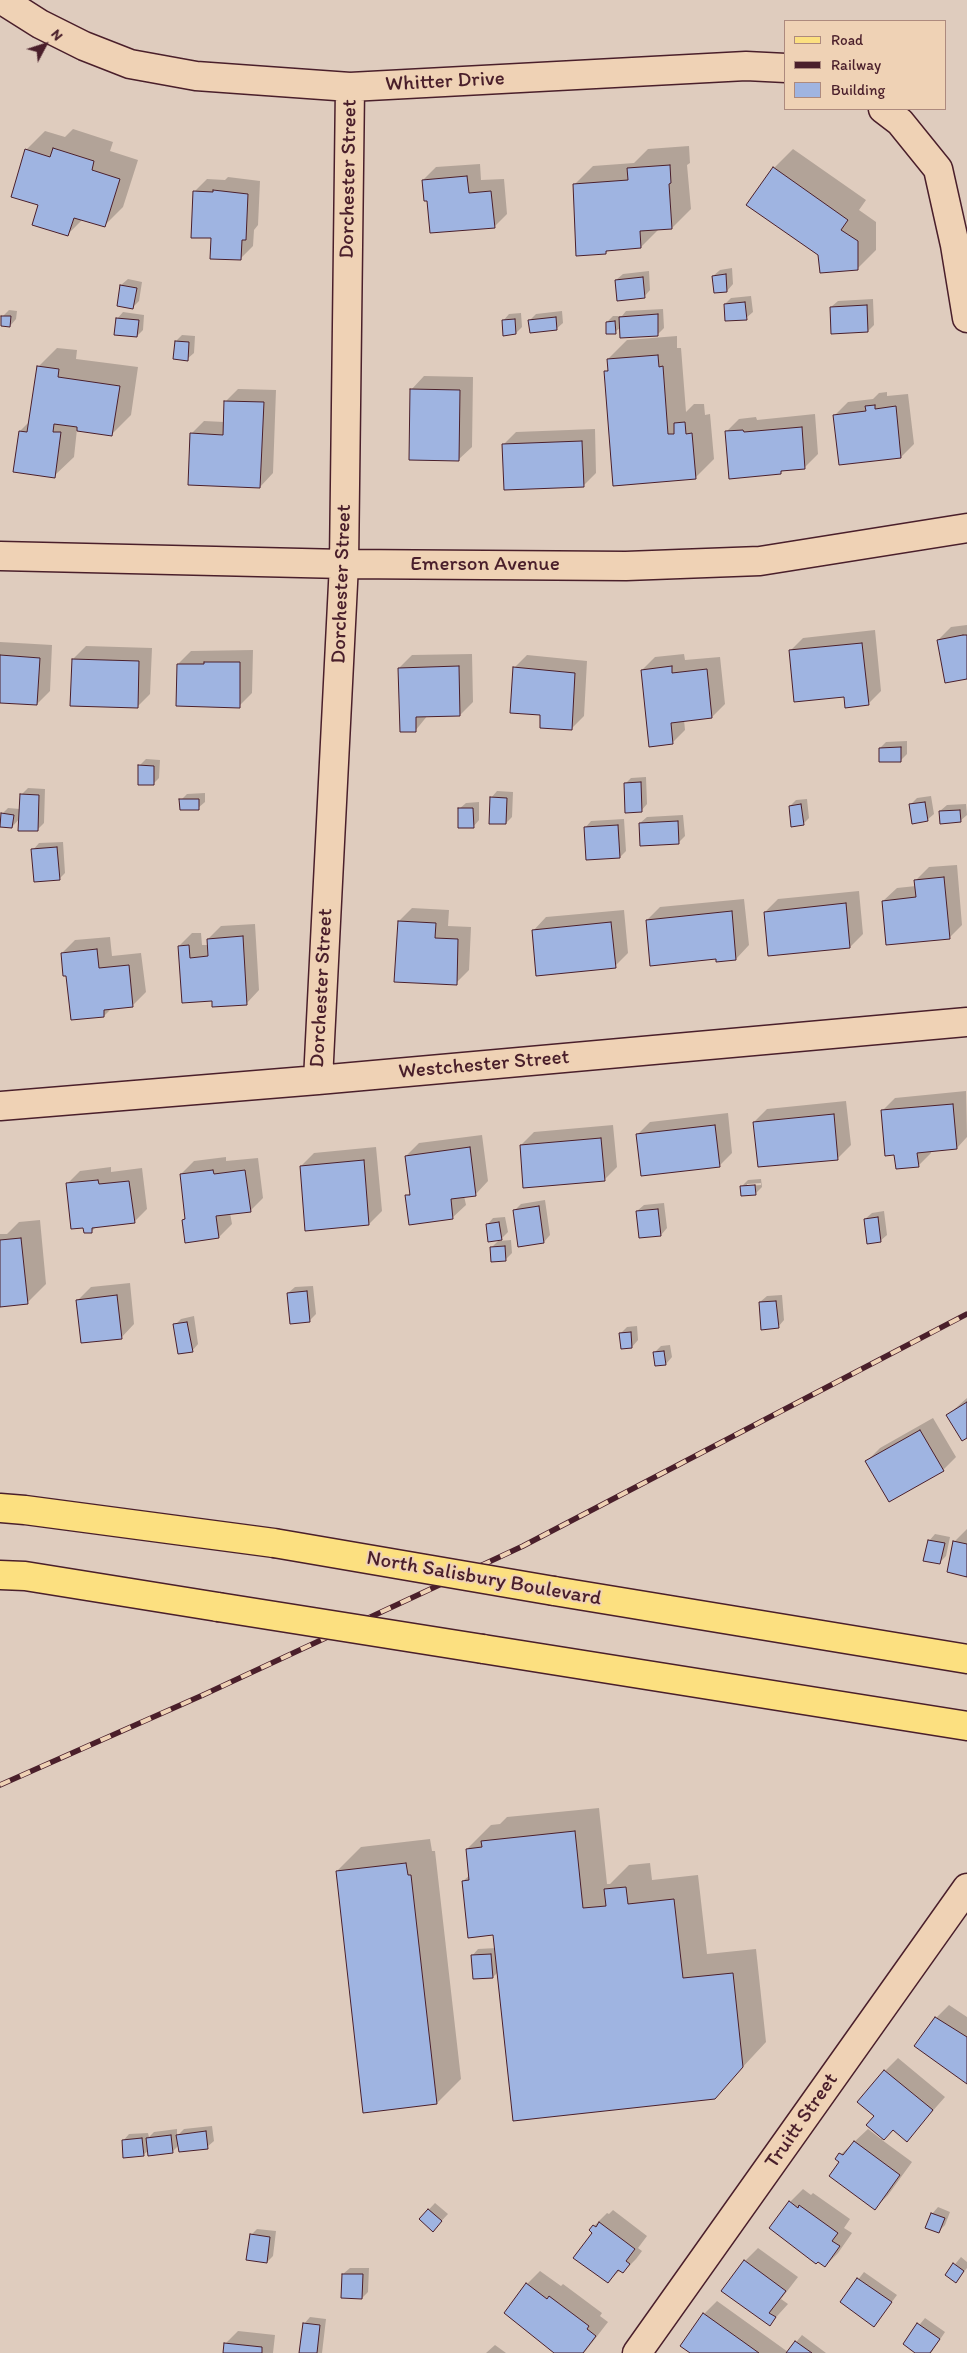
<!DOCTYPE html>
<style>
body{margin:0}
#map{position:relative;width:967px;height:2353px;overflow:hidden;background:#dfccbe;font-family:Itim,sans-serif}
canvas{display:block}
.legend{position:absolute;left:784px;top:20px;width:162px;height:90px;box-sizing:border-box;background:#efd2b5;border:1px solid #ad8a7e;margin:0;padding:6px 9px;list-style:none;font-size:15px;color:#4a1f2b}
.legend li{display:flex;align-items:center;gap:10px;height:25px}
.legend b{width:25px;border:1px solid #ad8a7e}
.north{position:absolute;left:20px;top:20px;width:50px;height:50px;-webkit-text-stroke:4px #efd2b5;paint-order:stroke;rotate:50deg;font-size:14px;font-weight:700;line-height:20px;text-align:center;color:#4a1f2b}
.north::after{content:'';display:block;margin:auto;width:18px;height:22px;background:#4a1f2b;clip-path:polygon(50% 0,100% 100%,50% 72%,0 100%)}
</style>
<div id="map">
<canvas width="967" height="2353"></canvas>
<ul class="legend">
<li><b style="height:6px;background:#fce080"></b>Road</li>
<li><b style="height:6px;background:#4a1f2b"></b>Railway</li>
<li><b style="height:14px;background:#9fb4e1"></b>Building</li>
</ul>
<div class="north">N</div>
</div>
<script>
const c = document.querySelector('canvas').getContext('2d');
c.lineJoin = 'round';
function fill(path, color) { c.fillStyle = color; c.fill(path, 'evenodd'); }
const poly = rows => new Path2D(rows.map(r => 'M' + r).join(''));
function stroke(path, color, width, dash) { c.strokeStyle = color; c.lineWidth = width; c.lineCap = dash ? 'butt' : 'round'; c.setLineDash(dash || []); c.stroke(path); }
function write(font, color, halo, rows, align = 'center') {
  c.font = font + ' Itim,sans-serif'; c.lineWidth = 4; c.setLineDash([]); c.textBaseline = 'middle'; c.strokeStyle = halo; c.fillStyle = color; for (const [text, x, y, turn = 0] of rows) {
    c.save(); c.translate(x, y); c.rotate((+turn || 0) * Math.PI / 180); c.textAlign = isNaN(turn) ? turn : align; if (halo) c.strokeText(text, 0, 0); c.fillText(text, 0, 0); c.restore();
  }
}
const shadow = poly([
 [73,129,113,142,110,151,138,160,123,207,104,226,83,219,68,234,40,205,26,150,45,131,65,137],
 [689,146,690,163,687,165,691,209,672,228,659,229,641,247,609,249,606,253,574,185,593,166,634,163,648,149],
 [793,149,866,200,859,210,876,222,876,250,857,269,819,255,774,168],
 [480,164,481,180,504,179,507,214,494,227,428,199,423,180,436,167],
 [228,177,260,181,258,225,254,230,253,246,240,259,212,237,194,192,207,179,225,180],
 [732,268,733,284,727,291,713,276,720,270],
 [649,271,650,290,644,297,616,280,623,274],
 [128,279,142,282,139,301,133,307,121,285],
 [751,296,753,312,746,318,725,304,731,298],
 [873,299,874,325,868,331,831,307,838,301],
 [663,309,664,328,658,334,621,327,615,332,607,322,613,316,622,316,626,311],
 [9,310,17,311,16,319,10,326,2,317],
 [562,311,563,323,556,329,530,320,536,314],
 [123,312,144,315,143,330,137,336,117,319],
 [521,313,522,327,516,333,503,321,509,314],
 [182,335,195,336,194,353,187,359,176,341],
 [677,336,677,348,681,348,686,412,694,404,704,404,705,415,710,414,714,459,695,478,606,372,609,368,608,359,627,340],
 [57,348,77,350,76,359,138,367,131,415,112,434,77,429,74,457,54,476,20,431,30,421,38,367],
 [424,376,473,377,472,447,458,460,411,390],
 [238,389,276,390,273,473,260,487,191,434,204,421,224,422,225,402],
 [887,392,887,396,908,394,914,444,901,457,835,415,848,402,873,399,879,393],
 [815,414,818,454,805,467,784,469,780,473,726,432,739,419,756,417,757,420],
 [595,429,596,473,583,486,503,445,516,432],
 [967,625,967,677,938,640,951,627],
 [875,630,881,691,868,704,790,651,803,638],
 [0,642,52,645,50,691,37,704,0,702],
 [86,646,152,648,150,694,137,707,73,659],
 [253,650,252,693,239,706,178,664,191,651],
 [472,654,473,702,460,715,428,715,415,731,399,668,412,655],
 [684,654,685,660,720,657,725,704,712,717,684,720,685,730,672,743,642,670,655,657],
 [527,655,587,661,584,716,571,729,542,714,514,668],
 [907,741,907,754,901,760,880,748,886,742],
 [146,759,160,760,159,778,153,784,139,766],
 [646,777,647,804,641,811,625,784,631,778],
 [28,788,45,789,44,823,37,830,20,818,12,827,2,814,8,808,20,809,21,795],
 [497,791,513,792,512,817,506,823,491,798],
 [205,793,205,802,198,808,181,800,187,794],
 [931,796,934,814,927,820,910,805,917,798],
 [807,799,809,818,803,824,790,806,796,800],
 [479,802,479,820,473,827,459,809,466,803],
 [966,804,967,815,960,821,940,811,947,805],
 [683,815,685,836,678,843,640,823,647,817],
 [624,819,626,851,620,857,585,828,591,821],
 [63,842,65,873,59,879,33,850,39,843],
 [957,865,962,925,949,938,883,901,897,888,916,886,916,880,929,867],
 [859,891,863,934,850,947,765,912,778,899],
 [744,899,749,945,736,959,717,958,647,920,660,907],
 [412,908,449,910,448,926,471,927,469,970,456,983,399,921],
 [624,910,628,953,615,966,533,931,546,917],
 [255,924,259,990,246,1004,213,999,179,946,192,933,201,933,202,945,209,945,208,939,221,926],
 [110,937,112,956,141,953,146,992,133,1005,112,1008,104,1016,67,974,62,953,75,940],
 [966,1091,967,1137,957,1148,931,1150,931,1153,918,1166,895,1154,882,1111,895,1098],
 [846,1101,851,1145,838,1158,754,1122,767,1109],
 [728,1113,732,1153,719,1166,637,1135,650,1122],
 [613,1125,617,1167,604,1180,521,1145,534,1132],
 [482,1135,488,1181,475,1195,464,1196,466,1205,452,1218,407,1196,411,1192,406,1156,419,1143],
 [376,1147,382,1211,369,1224,301,1166,314,1153],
 [226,1157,226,1161,258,1158,263,1198,250,1211,230,1213,232,1224,219,1237,183,1220,186,1217,181,1174,194,1161],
 [111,1167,111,1172,142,1168,147,1209,134,1222,97,1226,92,1231,67,1184,80,1171],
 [761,1179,762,1187,756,1193,742,1186,748,1180],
 [761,1183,761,1185,747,1186,747,1184],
 [545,1200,550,1235,544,1242,515,1210,521,1204],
 [664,1203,667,1228,661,1235,637,1211,644,1205],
 [884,1211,887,1235,880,1241,865,1219,872,1213],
 [505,1217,508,1232,499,1241,511,1240,512,1253,506,1259,492,1261,491,1248,500,1239,487,1225,493,1218],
 [40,1220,46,1284,27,1303,0,1307,0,1234,7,1234,19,1222],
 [130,1283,134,1324,121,1338,78,1300,91,1287],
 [313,1286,316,1314,309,1321,288,1293,295,1287],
 [782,1295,784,1320,778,1327,760,1302,767,1296],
 [194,1316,198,1344,192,1351,175,1325,181,1319],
 [637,1326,638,1340,632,1347,621,1333,627,1327],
 [670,1345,672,1357,666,1364,655,1352,661,1346],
 [967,1398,967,1437,948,1415],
 [933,1418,956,1457,943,1470,867,1461,880,1448],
 [967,1529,967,1575,954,1542],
 [935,1534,950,1537,946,1556,939,1563,929,1541],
 [599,1808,607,1884,610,1884,629,1865,650,1863,652,1880,698,1875,707,1954,756,1949,766,2042,714,2098,498,1972,493,1977,472,1956,478,1949,496,1948,494,1934,463,1881,470,1875,467,1849,491,1825,500,1824,507,1817],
 [430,1839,432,1851,435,1851,461,2079,437,2103,337,1871,361,1847],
 [949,2005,967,2017,967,2082,936,2018],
 [898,2058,945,2097,907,2140,894,2129,882,2140,912,2162,888,2195,875,2208,836,2159,868,2129,881,2139,883,2138,875,2116,885,2071],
 [212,2126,214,2141,207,2147,179,2145,172,2152,149,2150,143,2155,123,2141,129,2134,148,2133,149,2137,154,2132,177,2129,177,2136,184,2129],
 [803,2189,811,2195,813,2193,850,2219,844,2228,852,2233,838,2253,825,2266,790,2202],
 [435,2203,448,2214,433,2230,420,2219],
 [938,2207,950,2212,945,2225,938,2232,932,2214],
 [613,2210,647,2236,638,2248,642,2251,636,2259,623,2272,620,2270,608,2282,594,2226,607,2213,609,2214],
 [257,2229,276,2231,273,2256,267,2262,251,2235],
 [758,2248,798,2277,781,2299,788,2304,769,2325,745,2261],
 [961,2257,967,2262,967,2268,956,2281,947,2274],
 [350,2268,369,2268,368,2292,362,2298,343,2274],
 [540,2271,561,2286,563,2284,602,2313,600,2316,608,2322,584,2353,556,2353,527,2284],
 [864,2272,897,2295,874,2326,841,2302],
 [717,2301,788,2352,802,2335,826,2353,692,2353,704,2314],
 [310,2317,326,2319,322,2353,301,2353,304,2324],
 [925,2318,945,2332,931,2353,917,2353,904,2344],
 [238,2331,275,2335,273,2353,224,2353,225,2344],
 [495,2345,506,2353,486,2353]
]);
const building = poly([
 [53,148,94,161,92,170,120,179,105,227,74,218,68,236,32,225,38,205,11,197,25,149,50,157,53,148],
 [670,165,671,183,669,184,672,229,640,231,641,248,606,251,606,254,576,256,573,184,628,180,627,168,670,165],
 [773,167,848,220,841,230,858,241,858,270,820,273,818,255,746,205,773,167],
 [467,176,469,193,491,191,495,228,430,233,427,201,424,201,422,180,467,176],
 [213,190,248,194,246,240,242,240,241,260,210,259,211,238,191,238,193,191,213,192,213,190],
 [726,274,727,292,714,293,712,276,726,274],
 [643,277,645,298,617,301,615,280,643,277],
 [120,285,137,288,133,309,117,306,120,285],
 [745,302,747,320,725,321,724,304,745,302],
 [867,305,868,332,831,334,830,307,867,305],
 [658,314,658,336,620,338,619,317,658,314],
 [1,316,11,316,10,327,1,326,1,316],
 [556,317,557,330,530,333,528,320,556,317],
 [116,318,139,320,137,337,114,335,116,318],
 [515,319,516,334,503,336,502,320,515,319],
 [615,321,616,334,606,334,606,322,615,321],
 [175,341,189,342,188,361,173,359,175,341],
 [658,355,659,367,663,366,668,434,674,434,674,423,685,422,686,434,692,433,696,479,613,486,604,371,608,371,607,359,658,355],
 [37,366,59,369,58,377,120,386,112,436,77,431,77,427,54,424,53,432,61,432,55,478,13,472,19,431,27,432,37,366],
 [410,389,460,390,459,461,409,460,410,389],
 [224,401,264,402,260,488,188,485,190,433,223,435,224,401],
 [875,405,875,409,896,406,901,458,839,465,833,415,866,411,865,406,875,405],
 [802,427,805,469,781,471,781,474,729,479,725,431,743,430,744,432,802,427],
 [582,441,584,487,504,490,502,444,582,441],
 [963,635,967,635,967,679,945,683,937,640,963,635],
 [862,643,869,705,845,708,844,697,794,702,789,650,862,643],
 [0,655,40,658,37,705,0,703,0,655],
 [72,659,139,661,138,708,70,706,72,659],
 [204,662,240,662,240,708,176,706,177,664,204,664,204,662],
 [459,666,460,716,416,717,416,732,400,732,398,668,459,666],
 [672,666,672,673,707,669,712,718,671,723,673,744,649,747,641,670,672,666],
 [513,667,575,673,572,730,540,728,540,715,510,713,513,667],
 [901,747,901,762,879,762,879,748,901,747],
 [138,765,154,766,154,785,138,785,138,765],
 [641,782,642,812,625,813,624,783,641,782],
 [20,794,39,795,38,831,18,831,20,794],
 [490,797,507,798,506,824,489,824,490,797],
 [179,799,199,799,199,810,180,810,179,799],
 [925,802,928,821,912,824,909,804,925,802],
 [801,804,804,825,791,827,789,806,801,804],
 [458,808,473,808,474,828,458,828,458,808],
 [960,810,961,822,940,824,939,811,960,810],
 [1,813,14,815,12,828,0,827,1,813],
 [678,821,679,844,640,846,639,823,678,821],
 [618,825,620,858,586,860,584,827,618,825],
 [57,847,60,880,34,882,31,849,57,847],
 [944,877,950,939,886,945,882,901,916,897,914,880,944,877],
 [846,903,850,948,768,956,764,912,846,903],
 [732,911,736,960,716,962,716,959,650,966,646,920,732,911],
 [398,921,436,923,435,938,458,939,457,985,394,982,398,921],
 [611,922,616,968,536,976,532,930,611,922],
 [243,936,247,1005,212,1007,212,1001,182,1003,178,946,189,945,190,958,208,956,207,939,243,936],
 [97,949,99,968,129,965,133,1007,104,1010,104,1017,71,1020,66,976,63,976,61,953,97,949],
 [953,1104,957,1149,917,1153,919,1167,896,1169,894,1155,885,1156,881,1110,953,1104],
 [834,1114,838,1160,758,1167,753,1122,834,1114],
 [715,1125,720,1167,641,1176,636,1134,715,1125],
 [601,1138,605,1181,523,1188,520,1145,601,1138],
 [470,1147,476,1196,451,1199,453,1219,409,1225,405,1195,410,1195,405,1156,470,1147],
 [364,1160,369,1225,305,1231,300,1166,364,1160],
 [213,1170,214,1174,245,1170,251,1212,216,1216,219,1238,185,1243,182,1220,185,1219,180,1174,213,1170],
 [98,1180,99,1184,129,1181,135,1223,92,1228,92,1233,84,1233,83,1228,71,1229,66,1183,98,1180],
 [755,1185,756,1195,741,1196,740,1186,755,1185],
 [539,1206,544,1243,518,1247,513,1210,539,1206],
 [658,1209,661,1236,639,1238,636,1211,658,1209],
 [878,1217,881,1242,867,1244,864,1219,878,1217],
 [499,1222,502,1240,488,1242,486,1224,499,1222],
 [21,1238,28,1304,0,1307,0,1240,21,1238],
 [505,1246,506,1261,491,1262,490,1247,505,1246],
 [307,1291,310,1322,290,1324,287,1293,307,1291],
 [117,1295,122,1339,81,1343,76,1300,117,1295],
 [776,1301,779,1328,761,1330,759,1302,776,1301],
 [187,1322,193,1352,178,1354,173,1324,187,1322],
 [631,1332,632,1348,621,1349,619,1333,631,1332],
 [664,1351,666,1365,655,1366,653,1352,664,1351],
 [967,1402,967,1438,962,1441,946,1415,967,1402],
 [920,1430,944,1471,889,1502,865,1461,920,1430],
 [928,1540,945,1543,940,1564,923,1561,928,1540],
 [953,1541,967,1544,967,1577,947,1572,953,1541],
 [575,1831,583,1908,606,1906,604,1889,626,1887,628,1904,674,1899,683,1978,733,1973,743,2067,715,2099,513,2121,493,1935,468,1938,462,1881,469,1880,466,1849,482,1847,481,1841,575,1831],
 [406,1863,408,1875,411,1875,437,2104,363,2113,336,1871,406,1863],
 [491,1954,493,1978,473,1979,471,1955,491,1954],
 [935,2017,967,2037,967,2084,914,2046,935,2017],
 [884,2070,933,2110,907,2142,893,2130,884,2140,866,2125,874,2116,857,2102,884,2070],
 [206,2131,208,2149,179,2152,176,2135,206,2131],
 [171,2135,173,2153,148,2156,146,2138,171,2135],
 [142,2138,144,2156,123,2158,122,2140,142,2138],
 [854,2141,900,2175,875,2210,829,2176,839,2162,835,2159,839,2153,843,2155,854,2141],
 [789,2201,798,2208,799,2205,838,2233,832,2241,840,2246,825,2267,818,2262,816,2264,769,2228,789,2201],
 [428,2209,442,2221,433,2232,419,2219,428,2209],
 [931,2213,945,2218,939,2233,925,2228,931,2213],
 [599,2222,635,2249,626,2261,630,2264,623,2273,618,2270,608,2283,573,2258,592,2233,589,2230,593,2225,596,2227,599,2222],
 [250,2234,270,2237,267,2263,246,2260,250,2234],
 [744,2260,786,2291,769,2313,776,2317,770,2326,721,2291,744,2260],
 [953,2263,964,2271,956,2283,945,2275,953,2263],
 [342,2274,363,2274,362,2299,341,2298,342,2274],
 [857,2278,892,2302,874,2327,840,2302,857,2278],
 [526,2283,547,2299,549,2296,589,2326,587,2329,596,2336,583,2353,554,2353,504,2313,526,2283],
 [703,2313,759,2353,690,2353,680,2346,703,2313],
 [303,2323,320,2325,317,2353,299,2353,303,2323],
 [917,2323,940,2339,930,2353,915,2353,903,2344,917,2323],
 [795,2341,812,2353,786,2353,795,2341],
 [224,2343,262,2347,262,2353,223,2353,224,2343]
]);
const minor = poly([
 [2,0,40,24,84,46,130,64,196,76,350,87,746,66,786,68],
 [883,109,900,122,938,169,955,245,967,318],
 [0,556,344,564,626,566,760,561,967,528],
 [318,1080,344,564,350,87],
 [0,1106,318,1080,967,1022],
 [637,2353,967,1888]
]);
const major = poly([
 [0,1508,25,1510,274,1543],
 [0,1575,25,1576,218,1607],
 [554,1591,967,1659],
 [483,1649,967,1726]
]);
const rail = poly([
 [0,1785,203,1695,523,1546,967,1314]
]);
const majorBridge = poly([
 [274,1543,554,1591],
 [218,1607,483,1649]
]);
const streetNames = [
 ["Whitter Drive",445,82,-3],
 ["Dorchester Street",349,179,-89],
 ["Emerson Avenue",485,565],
 ["Dorchester Street",342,584,-88],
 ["Dorchester Street",322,988,-87],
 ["Westchester Street",484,1065,-5],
 ["North Salisbury Boulevard",484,1579,10],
 ["Truitt Street",802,2121,-55]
];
fill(shadow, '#0003');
fill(building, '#9fb4e1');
stroke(building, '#4a1f2b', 1);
stroke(minor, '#4a1f2b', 31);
stroke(major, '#4a1f2b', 31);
stroke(minor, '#efd2b5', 28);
stroke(major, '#fce080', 28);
stroke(rail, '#4a1f2b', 5.5);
stroke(rail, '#efd2b5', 4, [11]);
stroke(majorBridge, '#4a1f2b', 31, []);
stroke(majorBridge, '#fce080', 28);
write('21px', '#4a1f2b', '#efd2b5', streetNames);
</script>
